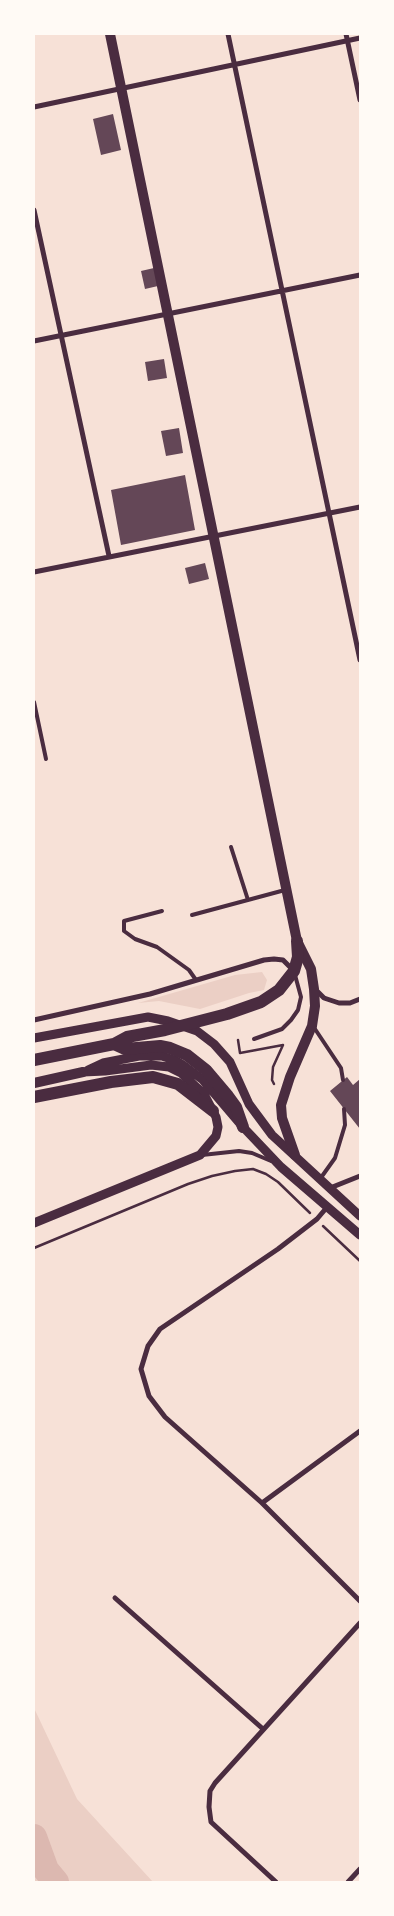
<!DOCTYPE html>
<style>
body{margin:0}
#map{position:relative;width:394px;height:1916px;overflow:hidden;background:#f7e1d7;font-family:"Golos Text",sans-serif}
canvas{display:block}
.frame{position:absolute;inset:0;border:35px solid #fffaf5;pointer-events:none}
</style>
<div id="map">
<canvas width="394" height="1916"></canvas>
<div class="frame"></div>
</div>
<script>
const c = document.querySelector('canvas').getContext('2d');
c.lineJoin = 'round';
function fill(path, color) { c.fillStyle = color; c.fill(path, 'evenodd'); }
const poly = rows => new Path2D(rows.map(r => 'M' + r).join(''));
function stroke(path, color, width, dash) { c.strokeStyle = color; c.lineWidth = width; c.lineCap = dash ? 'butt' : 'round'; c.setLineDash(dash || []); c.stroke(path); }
const green = poly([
 [262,972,267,980,264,990,249,993,200,1009,159,1001,138,1003,235,975],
 [34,1708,77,1799,153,1882,34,1882]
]);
const river = poly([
 [34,1837,46,1870,56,1882]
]);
const building = poly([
 [113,114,121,150,101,155,93,119],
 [154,268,158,286,145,289,141,271],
 [164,359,167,378,148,381,145,362],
 [179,428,183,453,166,456,161,431],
 [185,475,195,530,121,545,111,490],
 [205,563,209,579,189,584,185,568],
 [347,1077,353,1085,360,1079,360,1129,330,1091]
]);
const path = poly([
 [238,1040,240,1053,283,1045,273,1067,272,1080,274,1084],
 [323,1226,360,1261],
 [34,1248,188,1184,212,1176,235,1171,253,1169,266,1174,278,1182,310,1213]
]);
const service = poly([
 [34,702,46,759],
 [231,847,248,900],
 [162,911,124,921,124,931,135,939,157,947,189,970,196,980],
 [192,915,285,890],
 [313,1026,341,1068,343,1080],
 [254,1039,282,1029,291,1020,298,1010,301,997,295,975],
 [202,1155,239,1151,252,1153,271,1161],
 [320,1179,335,1158,345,1125,344,1109]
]);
const minor = poly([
 [228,34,360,660],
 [346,34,360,100],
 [34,107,360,38],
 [34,210,109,556],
 [34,341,360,275],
 [34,572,360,507],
 [316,990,324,998,339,1003,350,1003,360,999],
 [34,1020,150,994,264,960,274,959,283,960,292,969],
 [330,1188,360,1176],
 [328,1206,317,1219,278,1249,160,1329,148,1346,141,1369,149,1396,165,1417,262,1503,360,1601],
 [262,1503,360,1431],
 [115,1598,263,1729],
 [276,1882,211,1822,209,1807,210,1791,215,1783,360,1623],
 [348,1882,360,1869]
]);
const tertiary = poly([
 [34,1038,148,1017,168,1021,197,1031,214,1044,230,1062,249,1104,272,1135,360,1216],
 [88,1070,103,1063,139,1056,162,1056,174,1060,183,1065,203,1080,243,1127,281,1167,360,1235],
 [34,1223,200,1155,216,1136,218,1127,216,1117,204,1094,181,1073,169,1067,151,1065,105,1071,83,1072]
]);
const secondary = poly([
 [110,34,297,941,311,969,314,989,315,1006,312,1026,290,1077,281,1105,282,1118,295,1155],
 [34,1083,83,1072]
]);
const primary = poly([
 [114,1044,125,1049,160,1046,170,1048,187,1055,206,1070,228,1096,236,1107,243,1127],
 [34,1060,114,1044,127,1037,165,1030,227,1014,261,1002,279,990,294,971,298,957,297,941],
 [34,1097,111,1082,153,1077,178,1084,213,1111]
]);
fill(green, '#ebcfc5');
stroke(river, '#dcb8b0', 26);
fill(building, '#644757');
stroke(path, '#4a2c40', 2.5);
stroke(service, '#4a2c40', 4);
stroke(minor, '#4a2c40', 5);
stroke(tertiary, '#4a2c40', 9);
stroke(secondary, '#4a2c40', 10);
stroke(primary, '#4a2c40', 12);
</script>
